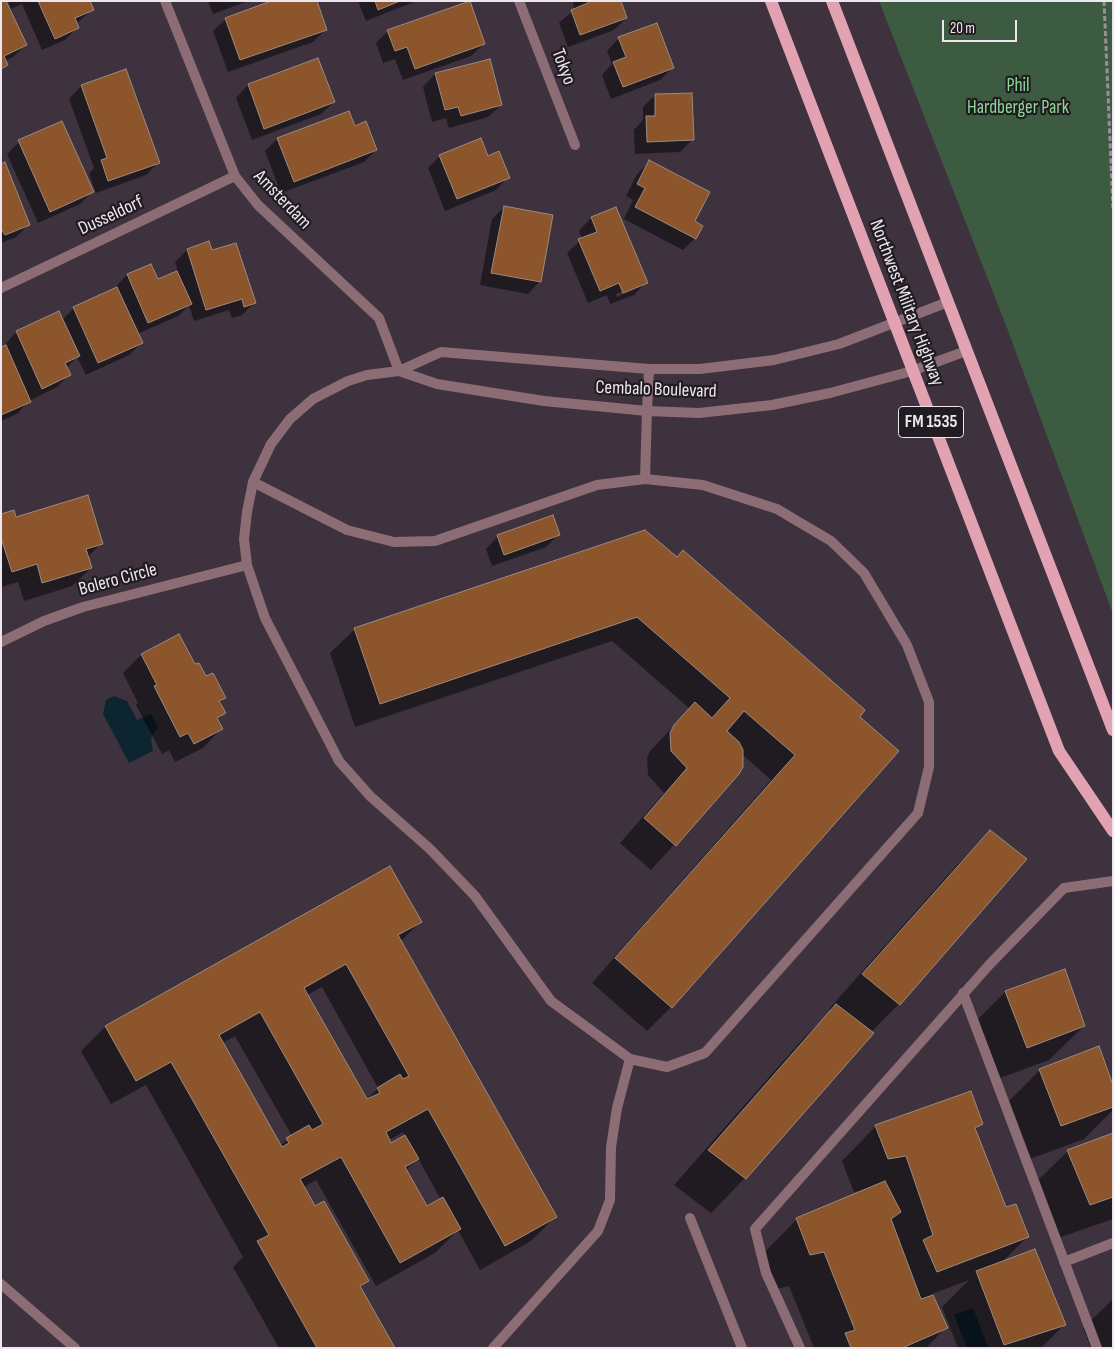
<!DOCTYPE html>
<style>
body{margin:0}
#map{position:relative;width:1114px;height:1349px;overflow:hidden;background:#3d323e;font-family:"Sofia Sans Condensed",sans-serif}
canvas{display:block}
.frame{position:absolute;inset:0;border:2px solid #ede6ee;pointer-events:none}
.scale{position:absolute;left:942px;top:20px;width:75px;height:22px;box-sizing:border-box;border:2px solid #ede6ee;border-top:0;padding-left:6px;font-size:15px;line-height:18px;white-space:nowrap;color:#ede6ee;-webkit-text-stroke:4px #211c21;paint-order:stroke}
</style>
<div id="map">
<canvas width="1114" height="1349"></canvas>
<div class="frame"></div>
<div class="scale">20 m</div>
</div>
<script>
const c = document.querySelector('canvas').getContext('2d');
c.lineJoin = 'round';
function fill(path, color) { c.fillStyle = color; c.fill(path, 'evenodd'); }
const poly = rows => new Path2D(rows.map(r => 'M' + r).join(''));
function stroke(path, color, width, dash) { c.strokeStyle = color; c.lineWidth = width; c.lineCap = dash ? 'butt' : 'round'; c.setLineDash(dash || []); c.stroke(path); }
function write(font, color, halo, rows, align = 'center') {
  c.font = font + ' "Sofia Sans Condensed",sans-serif'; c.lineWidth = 4.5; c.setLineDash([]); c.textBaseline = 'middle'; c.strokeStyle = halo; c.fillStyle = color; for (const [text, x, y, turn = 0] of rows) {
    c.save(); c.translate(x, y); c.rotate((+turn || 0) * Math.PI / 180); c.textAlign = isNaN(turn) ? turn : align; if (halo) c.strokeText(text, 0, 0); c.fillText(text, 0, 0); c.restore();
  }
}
const green = poly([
 [879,1,1113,1,1113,614,1007,328]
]);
const water = poly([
 [114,696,127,701,137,720,151,714,158,727,151,738,153,751,129,763,103,714,106,700],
 [973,1308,988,1347,987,1348,967,1348,954,1315]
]);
const shadow = poly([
 [1,1,26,44,13,57,5,61,7,65,1,71],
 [8,1,88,1,92,10,76,24,77,28,65,40,42,50,22,4,11,9],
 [208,1,248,1,213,14],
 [358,1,416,1,366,21],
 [573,1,620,1,626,18,614,30,568,47,559,23,574,10],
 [226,19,326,29,313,42,228,72,213,31],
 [388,31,484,44,471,56,403,80,395,59,383,63,376,43],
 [619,38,673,67,660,80,611,99,602,75,612,64,607,51],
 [318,60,334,102,321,114,252,140,236,98,248,85],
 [126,71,159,162,146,175,96,193,89,174,94,168,69,99,81,86],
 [435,74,501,105,488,117,449,128,446,118,432,122,423,87],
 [655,95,692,140,680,152,635,154,634,130,643,120,643,107],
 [348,112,354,128,376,150,364,162,281,193,265,151,277,139],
 [19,142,93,191,80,204,38,223,7,154],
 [440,156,487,157,508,177,496,190,445,211,428,168],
 [650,162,693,222,695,238,683,250,624,219,633,200,626,196,637,174],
 [1,165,29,224,16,237,1,243],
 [504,207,540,281,528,294,480,285,492,219],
 [616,209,646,282,634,295,610,304,607,295,588,303,567,253,582,239,579,231,591,218],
 [633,287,633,290,617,297,616,294],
 [209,243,211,252,254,303,242,315,232,318,229,310,194,321,189,305,178,316,137,334,141,343,129,355,86,375,77,357,66,368,69,375,57,387,29,401,17,414,1,421,1,349,16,332,59,313,62,320,74,308,116,289,115,287,127,275,157,281,178,272,175,262,187,250],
 [1,515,15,518,101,543,87,558,91,568,72,586,24,601,18,582,1,587],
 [645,531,864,710,671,1007,647,1031,592,983,771,780,742,754,738,774,651,870,620,843,664,793,648,775,647,758,650,751,690,709,612,641,355,727,330,653,355,629],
 [559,534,546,547,492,566,486,549,498,536],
 [141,655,195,666,224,698,219,703,224,713,217,720,221,729,203,748,175,762,169,750,162,754,136,705,138,703,123,673],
 [990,832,899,1004,871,1032,745,1178,711,1213,674,1185,802,1040,831,1011,829,1009,956,866],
 [390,868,420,922,400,942,555,1217,531,1241,480,1270,458,1230,435,1253,376,1286,316,1180,303,1188,314,1207,367,1280,360,1288,394,1348,279,1348,233,1267,243,1257,146,1085,111,1104,81,1051,105,1027],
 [322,987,378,1088,366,1100,307,995],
 [235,1036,292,1136,280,1146,222,1043],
 [403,1132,405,1136,391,1144,389,1140],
 [418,1158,441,1200,427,1208,406,1170],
 [1064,970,1084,1026,1049,1060,992,1081,971,1026,1005,992],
 [1040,1070,1113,1089,1113,1110,1084,1139,1027,1160,1005,1105],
 [982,1123,974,1131,1006,1208,1028,1236,1001,1263,1064,1325,1041,1348,958,1348,942,1307,969,1280,932,1294,946,1327,926,1348,814,1348,789,1286,776,1289,763,1254,797,1219,861,1191,854,1192,842,1161,876,1126],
 [1113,1134,1113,1219,1055,1239,1033,1185,1068,1151],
 [1113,1299,1113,1348,1091,1348,1083,1328]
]);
const building = poly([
 [1,1,6,1,27,45,4,56,8,65,1,69,1,1],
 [38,1,90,1,94,10,75,18,79,28,55,39,38,1],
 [271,1,317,1,327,30,240,60,225,18,271,1],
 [375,1,400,1,378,10,375,1],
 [470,1,485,44,415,69,407,47,395,51,387,30,470,1],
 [588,1,621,1,627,18,580,35,571,10,588,3,588,1],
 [657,23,674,68,623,87,613,62,626,57,618,37,657,23],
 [318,58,335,102,264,129,248,84,318,58],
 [490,59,502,105,461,116,458,107,445,110,435,73,490,59],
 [126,69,160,163,108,181,101,160,107,158,81,85,126,69],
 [692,93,694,140,647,142,646,116,655,116,655,94,692,93],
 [349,111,355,126,366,121,377,150,294,182,277,138,349,111],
 [62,121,94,192,50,212,18,140,62,121],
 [481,138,488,156,499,151,510,178,457,199,439,155,481,138],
 [649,160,710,192,695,221,703,226,696,239,635,207,645,188,637,184,649,160],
 [5,162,30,225,5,235,1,229,1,164,5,162],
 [504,206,553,215,541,282,491,273,504,206],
 [616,207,648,283,623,293,619,283,600,291,578,239,597,232,591,217,616,207],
 [209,241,212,250,236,243,256,303,244,307,242,299,206,310,187,249,209,241],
 [151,264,158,279,177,271,192,304,148,323,127,274,151,264],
 [117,287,143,343,98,363,73,307,117,287],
 [59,311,80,356,65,363,71,375,42,389,16,331,59,311],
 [6,345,31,402,1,415,1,347,6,345],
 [88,495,103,544,86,549,92,568,42,583,37,564,12,572,1,538,1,514,14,510,16,517,88,495],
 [553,515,560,535,504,555,497,535,553,515],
 [645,530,677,557,683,550,865,710,860,717,899,751,672,1008,615,958,795,755,744,711,727,731,739,742,743,750,743,767,739,774,676,846,644,818,687,768,671,751,670,733,674,725,695,702,712,718,730,698,637,617,380,704,354,628,645,530],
 [179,634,195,664,199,663,206,676,213,673,226,698,219,701,226,713,217,718,223,729,194,744,188,733,180,737,154,686,157,685,141,654,179,634],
 [990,830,1027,859,900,1005,862,974,990,830],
 [390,866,422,922,398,935,557,1217,505,1246,428,1109,386,1132,391,1143,405,1135,419,1159,405,1167,427,1206,443,1197,461,1229,400,1263,341,1157,300,1179,315,1206,324,1201,369,1281,360,1286,395,1348,317,1348,257,1241,269,1235,171,1062,136,1081,105,1026,390,866],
 [346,964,409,1076,403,1079,400,1074,377,1088,380,1093,367,1099,304,988,346,964],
 [260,1012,323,1124,312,1130,309,1125,286,1138,289,1143,282,1147,219,1035,260,1012],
 [1065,969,1085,1026,1027,1048,1005,991,1065,969],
 [836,1004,874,1033,746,1179,708,1150,836,1004],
 [1099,1046,1113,1085,1113,1107,1061,1126,1039,1069,1099,1046],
 [971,1091,983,1124,975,1128,1006,1207,1016,1204,1029,1237,937,1272,923,1240,933,1235,906,1156,888,1159,875,1125,971,1091],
 [1113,1133,1113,1197,1090,1205,1067,1150,1113,1133],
 [885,1181,901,1212,891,1219,921,1299,933,1295,948,1328,902,1348,851,1348,845,1333,855,1330,824,1252,810,1255,796,1218,885,1181],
 [1035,1249,1066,1325,1004,1345,976,1271,1035,1249]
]);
const path = poly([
 [1104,1,1113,209]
]);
const service = poly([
 [645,479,647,411],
 [247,565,265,618,339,761,370,796,430,849,475,896,551,1001,630,1059,667,1067,705,1053,918,813,929,767,929,702,907,645,864,573,831,541,777,509,703,485,645,479,597,485,435,541,394,542,347,530,253,482],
 [963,993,1097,1348],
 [690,1218,742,1348],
 [1064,1262,1113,1243],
 [493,1348,598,1231,610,1200,611,1147,617,1108,630,1059],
 [800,1348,766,1273,755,1229,990,964,1064,888,1113,881]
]);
const minor = poly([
 [165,1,235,176,258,205,379,318,399,371],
 [519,1,575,145],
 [1,288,235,176],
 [399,371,437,384,544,401,647,411,699,413,772,405,830,393,912,371,966,351],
 [647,411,649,369],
 [1,642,44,621,83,607,247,565,244,539,247,512,253,482,271,444,290,419,313,399,348,381,367,375,399,371,441,352,649,369,700,369,774,360,839,344,948,302],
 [1,1284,75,1348]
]);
const primary = poly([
 [771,1,1059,751,1113,831],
 [832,1,1113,730]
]);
const shields = [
 [931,422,65]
];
const shieldNames = [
 ["FM 1535",931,422]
];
const streetNames = [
 ["Tokyo",563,67,69],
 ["Amsterdam",282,200,46],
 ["Dusseldorf",111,216,-25],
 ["Northwest Military Highway",906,303,69],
 ["Cembalo Boulevard",656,390,2],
 ["Bolero Circle",118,580,-15]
];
const parkNames = [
 ["Phil",1018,86],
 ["Hardberger Park",1018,108]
];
fill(green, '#3d5b40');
fill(water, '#0d2531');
fill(shadow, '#0007');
fill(building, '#8d552b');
stroke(building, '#9b8b80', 1);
stroke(path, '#99919a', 3, [5, 2.5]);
stroke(service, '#8d6d75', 10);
stroke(minor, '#8d6d75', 10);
stroke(primary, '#e3a2b2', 12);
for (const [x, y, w] of shields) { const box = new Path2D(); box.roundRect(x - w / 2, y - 15.5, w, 31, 4); c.fillStyle = '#211c21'; c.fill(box); stroke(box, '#ede6ee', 1); }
write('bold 18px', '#ede6ee', null, shieldNames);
write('19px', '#ede6ee', '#211c21', streetNames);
write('19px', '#8ad893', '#211c21', parkNames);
</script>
